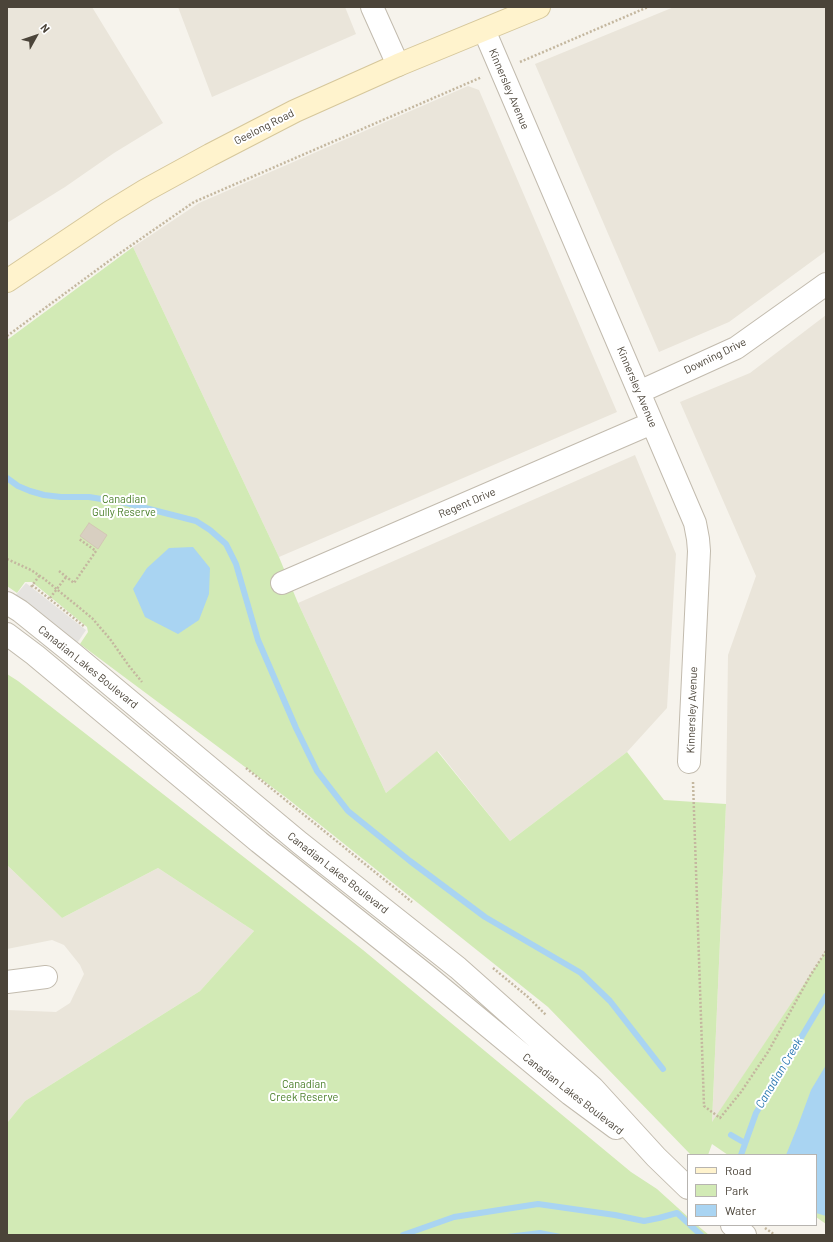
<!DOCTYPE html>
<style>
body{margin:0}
#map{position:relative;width:833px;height:1242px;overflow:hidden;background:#f6f3ec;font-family:Barlow,sans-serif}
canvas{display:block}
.frame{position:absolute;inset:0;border:8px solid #4b4439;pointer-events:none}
.legend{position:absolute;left:687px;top:1154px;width:130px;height:72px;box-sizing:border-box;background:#fff;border:1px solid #b7b4b0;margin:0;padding:5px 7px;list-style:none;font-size:12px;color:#4b4439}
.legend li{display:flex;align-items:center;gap:8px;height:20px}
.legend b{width:20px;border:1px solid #b7b4b0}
.north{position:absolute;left:16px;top:16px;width:40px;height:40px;-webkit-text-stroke:3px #fff;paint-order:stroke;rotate:50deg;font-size:11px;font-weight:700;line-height:16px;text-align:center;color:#4b4439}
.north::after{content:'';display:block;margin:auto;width:14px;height:18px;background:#4b4439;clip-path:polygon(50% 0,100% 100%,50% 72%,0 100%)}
</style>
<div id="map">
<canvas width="833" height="1242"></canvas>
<div class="frame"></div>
<ul class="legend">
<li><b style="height:5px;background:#fff3cd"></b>Road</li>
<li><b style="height:11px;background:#d2eab5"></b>Park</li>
<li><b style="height:11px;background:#a9d4f2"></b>Water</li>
</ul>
<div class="north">N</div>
</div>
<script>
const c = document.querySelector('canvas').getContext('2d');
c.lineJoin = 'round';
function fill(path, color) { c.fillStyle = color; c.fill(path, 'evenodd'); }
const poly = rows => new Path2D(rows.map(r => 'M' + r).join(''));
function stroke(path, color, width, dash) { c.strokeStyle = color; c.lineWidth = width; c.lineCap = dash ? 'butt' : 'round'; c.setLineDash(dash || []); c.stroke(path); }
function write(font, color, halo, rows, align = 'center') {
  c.font = font + ' Barlow,sans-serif'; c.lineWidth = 4; c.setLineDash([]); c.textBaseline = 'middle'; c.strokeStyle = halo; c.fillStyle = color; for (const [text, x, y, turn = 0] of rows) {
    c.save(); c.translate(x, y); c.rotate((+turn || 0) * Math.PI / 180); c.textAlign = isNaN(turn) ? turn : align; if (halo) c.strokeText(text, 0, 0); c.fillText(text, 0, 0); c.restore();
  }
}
const residential = poly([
 [7,7,92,7,163,123,114,153,65,187,7,223],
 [178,7,345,7,356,34,212,97],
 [674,7,826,7,826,251,729,322,659,352,535,64],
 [468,86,479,90,617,412,279,557,133,247,199,203],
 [826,315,826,951,712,1123,726,804,728,655,756,576,680,402,750,373],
 [635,455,676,554,667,708,627,752,510,841,438,751,386,793,298,603],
 [7,865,62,918,158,868,254,931,200,991,25,1101,7,1123,7,1010,56,1012,70,1003,84,974,80,965,64,945,52,940,7,949]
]);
const green = poly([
 [133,247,279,557,298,603,386,793,437,751,510,841,627,752,664,800,726,804,712,1122,826,951,826,1224,816,1217,816,1155,728,1155,712,1144,708,1155,691,1155,548,1007,288,799,80,644,88,632,87,627,32,582,25,582,17,593,7,586,7,340],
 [7,674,18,681,363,950,631,1172,657,1189,688,1217,688,1225,697,1225,709,1235,7,1235,7,1123,25,1101,200,991,254,931,158,868,62,918,7,865]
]);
const parking = poly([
 [26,583,86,630,71,652,8,604]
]);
const water = poly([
 [193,547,210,568,209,594,199,620,178,634,145,617,133,589,147,568,169,548],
 [826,1065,826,1216,816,1213,816,1155,786,1155,797,1128,811,1090],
 [540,1230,566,1235,499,1235]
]);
const stream = poly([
 [7,478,18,486,30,491,44,495,61,497,89,497,126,503,196,521,210,530,226,544,236,564,258,640,296,728,317,771,348,811,410,861,485,917,581,973,610,1001,663,1069],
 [731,1135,745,1143],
 [741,1155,756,1113,826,996],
 [690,1225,701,1235],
 [403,1235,454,1217,538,1204,615,1215,644,1221,659,1218,677,1213,688,1223]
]);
const building = poly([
 [89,523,107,535,98,549,80,536,89,523]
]);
const path = poly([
 [520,62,648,7],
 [7,336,113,258,194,202,482,77],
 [7,559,31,570,43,578,92,618,110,639,129,666,142,682],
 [59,571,74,583,96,551,79,539],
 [32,585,85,627],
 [31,587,40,575],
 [50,598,66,577],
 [246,768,412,902],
 [693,782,704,1106,720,1118,741,1092,768,1052,810,976,826,951],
 [493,968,528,997,546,1015],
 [765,1228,775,1235]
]);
const minor = poly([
 [372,7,398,65],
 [484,30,695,523,698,539,699,551,689,762],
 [639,392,736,348,826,284],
 [282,583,652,423],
 [7,603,20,611,71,652,300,843,458,968,593,1088,656,1157,688,1188],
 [7,634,35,655,259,842,426,975,570,1094,616,1128],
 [7,982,46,977],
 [732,1225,745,1235]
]);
const secondary = poly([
 [7,281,110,212,146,190,210,155,295,111,398,65,539,7]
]);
const streetNames = [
 ["Kinnersley Avenue",509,89,67],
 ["Geelong Road",264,127,-27],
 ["Downing Drive",715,356,-26],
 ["Kinnersley Avenue",637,387,67],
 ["Regent Drive",467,503,-23],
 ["Canadian Lakes Boulevard",88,667,39],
 ["Kinnersley Avenue",692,710,-88],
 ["Canadian Lakes Boulevard",338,873,38],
 ["Canadian Lakes Boulevard",573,1094,38]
];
const parkNames = [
 ["Canadian",124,499],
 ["Gully Reserve",124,512],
 ["Canadian",304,1084],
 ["Creek Reserve",304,1097]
];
const waterNames = [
 ["Canadian Creek",779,1073,-59]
];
fill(residential, '#eae5da');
fill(green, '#d2eab5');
fill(parking, '#e5e3e0');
fill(water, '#a9d4f2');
stroke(stream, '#a9d4f2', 6);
fill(building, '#d8cfc1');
stroke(building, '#d3c7b4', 1);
stroke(minor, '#c2bbae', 24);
stroke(secondary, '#d6c79b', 24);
stroke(path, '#c4b79f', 2.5, [2, 2]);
stroke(minor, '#fff', 22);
stroke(secondary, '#fff3cd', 22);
write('11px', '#4b4439', '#fff', streetNames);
write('11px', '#4a7f2a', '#fff', parkNames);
write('italic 12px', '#2e7ab2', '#fff', waterNames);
</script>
